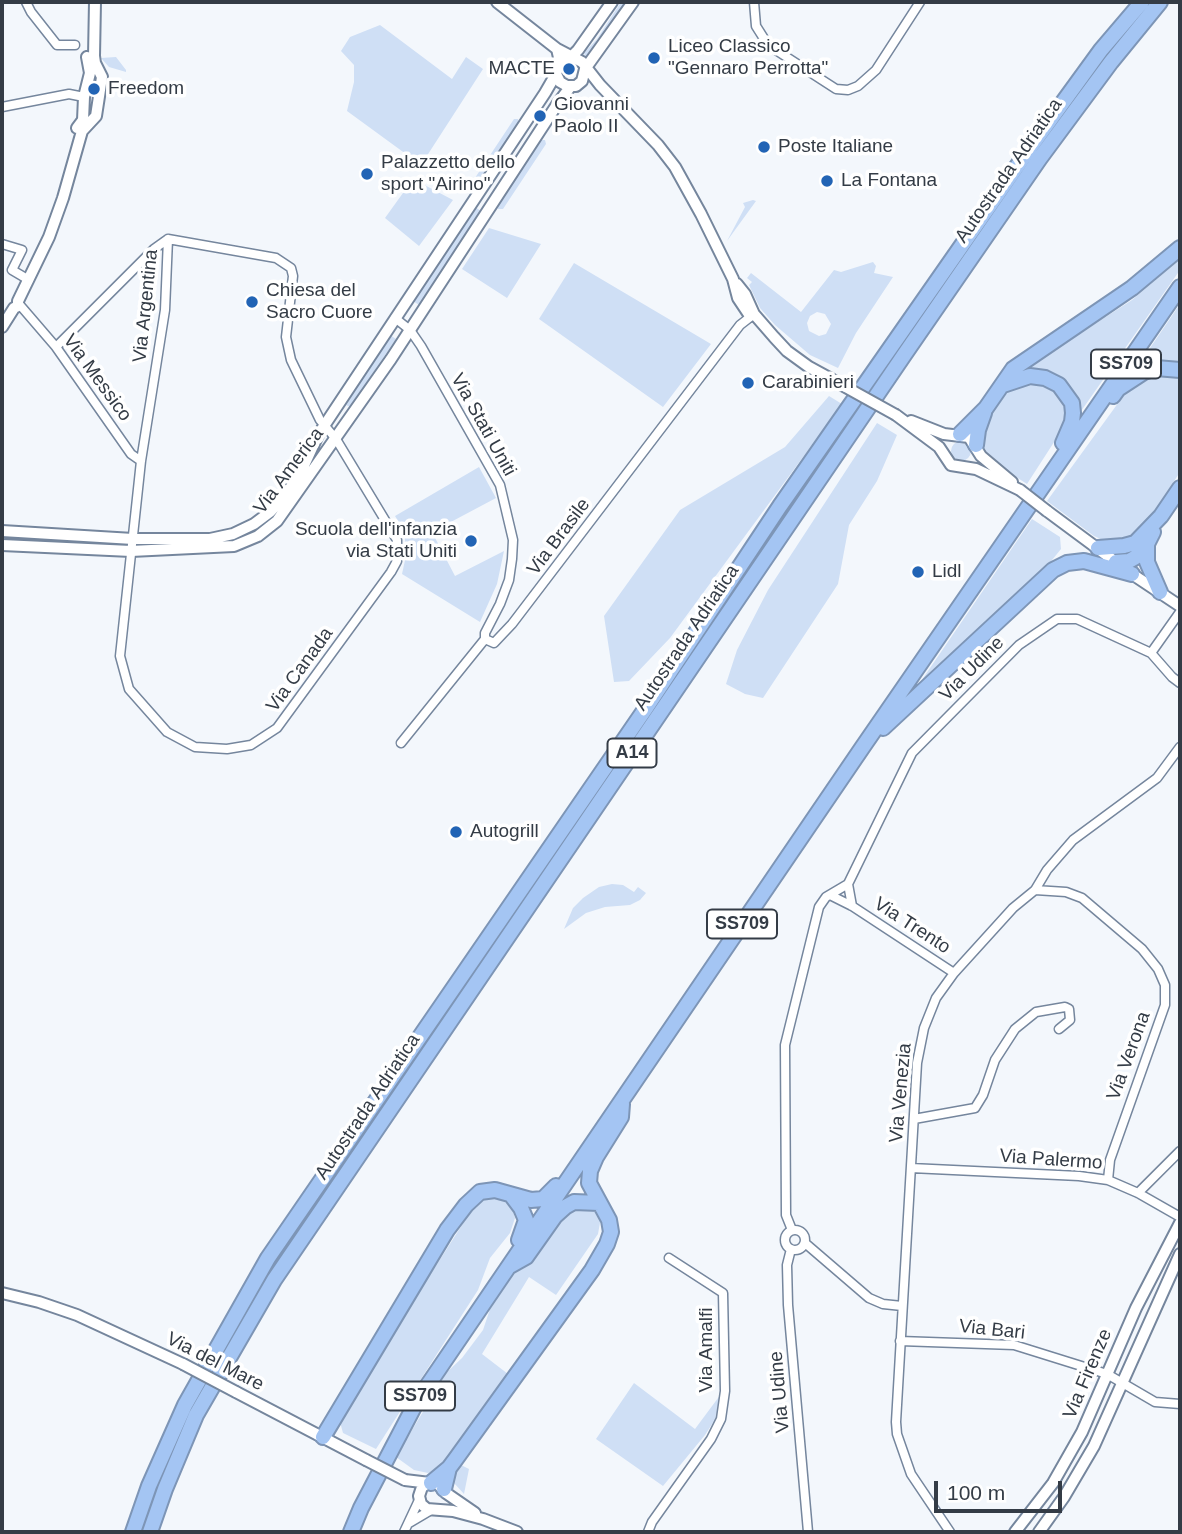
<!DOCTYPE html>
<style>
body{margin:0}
#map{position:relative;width:1182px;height:1534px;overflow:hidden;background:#f3f7fc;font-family:Helvetica,sans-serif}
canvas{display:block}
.frame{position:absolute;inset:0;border:4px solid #343c46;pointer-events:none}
.scale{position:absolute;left:934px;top:1481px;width:128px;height:32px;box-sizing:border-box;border:4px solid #343c46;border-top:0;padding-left:9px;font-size:21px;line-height:24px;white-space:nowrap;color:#343c46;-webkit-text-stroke:5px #fff;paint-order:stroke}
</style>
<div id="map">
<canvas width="1182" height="1534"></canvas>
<div class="frame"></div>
<div class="scale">100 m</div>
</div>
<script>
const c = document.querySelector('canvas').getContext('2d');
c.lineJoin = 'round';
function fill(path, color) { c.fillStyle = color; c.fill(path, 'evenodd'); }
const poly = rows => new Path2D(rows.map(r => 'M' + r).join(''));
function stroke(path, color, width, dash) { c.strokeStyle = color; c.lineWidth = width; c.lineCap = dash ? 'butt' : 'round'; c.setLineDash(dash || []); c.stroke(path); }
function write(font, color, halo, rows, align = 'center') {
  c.font = font + ' Helvetica,sans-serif'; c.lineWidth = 7; c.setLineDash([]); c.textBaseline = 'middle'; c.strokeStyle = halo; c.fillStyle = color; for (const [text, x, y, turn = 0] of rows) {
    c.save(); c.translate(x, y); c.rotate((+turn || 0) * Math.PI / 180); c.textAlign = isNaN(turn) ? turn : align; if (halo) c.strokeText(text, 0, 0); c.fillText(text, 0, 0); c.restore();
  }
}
const green = poly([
 [621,2,627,2,597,40,588,56,585,56,584,53,597,39],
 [380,25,452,79,466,57,483,69,421,165,347,111,354,82,354,65,341,51,350,37],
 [116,57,126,70,126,72,109,67,101,58],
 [514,119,518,119,519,123,476,188,472,188,471,184],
 [540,140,545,140,546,144,503,209,498,209,497,205],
 [413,179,453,200,419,246,385,218],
 [753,200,756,201,727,241,745,207,743,203],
 [475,207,481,211,419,305,413,301],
 [489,228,541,244,507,298,462,269],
 [1180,259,1180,270,1079,414,1060,379,1045,370,1023,370,1132,300],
 [873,262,876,266,874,273,893,277,856,333,838,368,810,355,775,325,760,308,749,285,752,282,747,278,751,273,801,312,834,270,841,272],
 [817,312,825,314,831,324,826,334,819,336,809,331,807,323,810,316],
 [574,263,711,344,663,407,539,319],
 [1180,304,1180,365,1135,370],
 [390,335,396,339,350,407,346,405],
 [1165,374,1180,377,1180,472,1141,532,1132,538,1118,542,1105,541,1094,536,1047,501,1129,388,1148,376],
 [1036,380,1059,392,1066,404,1067,422,1027,484,990,460,982,450,980,442,992,409,1013,386],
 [829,396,842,404,670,638,629,681,614,682,604,616,680,510,785,447],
 [877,423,897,435,877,481,849,525,838,584,763,698,745,694,726,684,737,650,768,590],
 '951 451a10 10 0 1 1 20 0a10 10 0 1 1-20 0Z',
 [479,467,496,498,432,532,455,576,504,551,497,584,480,622,402,574,407,551,403,529,395,516],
 [1032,519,1060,537,1061,549,1048,565,917,687],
 [612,884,623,885,634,892,638,887,646,893,640,900,630,905,605,907,586,913,564,929,573,908,583,898,599,887],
 [490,1196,502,1197,512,1206,515,1218,510,1233,490,1258,478,1290,376,1449,343,1433,340,1422,345,1408,471,1211,479,1201],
 [569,1207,594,1209,601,1217,598,1234,556,1295,529,1277,482,1354,508,1374,439,1470,428,1473,414,1470,396,1457,446,1373,462,1358,483,1330,490,1309,519,1266],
 [634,1383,695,1429,721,1394,716,1418,705,1435,663,1486,596,1439],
 [459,1464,469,1469,464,1494,454,1483,454,1475]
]);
const street = poly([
 [26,2,31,12,57,45,75,45],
 [754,2,756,26,768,45,836,89,848,90,858,86,876,70,920,2],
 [2,107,69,94,84,97],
 [168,239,276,258,291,268,293,276,286,337,291,360,320,420,336,439,397,540,397,561,391,572,277,728,251,745,227,749,195,747,167,732,129,689,120,656,141,461,165,310,168,239],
 [2,244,22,250,12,270,29,280],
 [19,304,56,347,131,454,141,461],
 [395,318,410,330,421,346,500,485,513,540,512,559,509,580,500,604,485,633,485,639],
 [56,347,154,249,168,239],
 [485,639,494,643,512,624,740,325,749,318],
 [1151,653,1180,612],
 [401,743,485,639],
 [1035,890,1066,892,1082,898,1142,949,1158,969,1165,985,1165,1005,1110,1160,1108,1180],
 [830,895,852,906,954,973],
 [852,906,848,884,912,753,1019,645,1057,619,1077,619,1151,653,1172,677,1180,683],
 [914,1119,975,1108,983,1095,995,1060,1015,1029,1036,1012,1065,1007,1069,1009,1070,1020,1059,1029],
 [911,1168,1079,1176,1108,1180,1138,1193,1180,1217],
 [1138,1193,1180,1151],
 '785 1240a10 10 0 1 1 20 0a10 10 0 1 1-20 0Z',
 [792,1230,786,1215,785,1045,819,907,826,897,848,884],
 [805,1243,869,1298,883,1304,902,1306],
 [791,1249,787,1265,788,1305,808,1532],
 [900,1341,1014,1345,1107,1374,1155,1402,1180,1404],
 [409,1523,431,1510],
 [404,1532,419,1500],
 [648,1532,652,1522,711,1439,721,1419,725,1391,723,1293,669,1258],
 [950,1532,911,1474,897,1434,896,1422,917,1063,924,1028,936,998,954,973,1013,908,1035,890,1047,870,1073,840,1157,778,1180,747]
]);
const secondary = poly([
 [497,2,557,49,582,62,600,85,658,145,675,167,701,214,733,279,738,298,750,316],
 [565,58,571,57,578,50,612,2],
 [556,74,560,82,567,86,576,86,582,81,585,69,633,2],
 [77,128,83,120,84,97,90,73,87,57],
 [737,284,745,294,754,314,774,337,787,351,809,367,831,379],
 [2,327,14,308,18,306,18,301,49,237,63,198,82,131,96,116,102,77,95,63,94,56,95,2],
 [896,415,939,447,951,465,976,469,1020,490],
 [911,421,944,434,969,437,981,456,1012,482],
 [1047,511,1132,574,1180,606],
 [2,531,133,539,210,539,233,534,254,524,270,512,284,497,301,472,318,435,545,93,556,74,560,62,557,49],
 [2,545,131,551,234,546,258,536,277,521,391,359,558,103,571,86],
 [2,1293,39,1302,77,1315,183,1364],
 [236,1392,366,1460],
 [405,1480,438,1484,446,1493,475,1513],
 [428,1483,422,1487,419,1496,421,1504,427,1509,453,1511,483,1519,517,1532],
 [1015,1532,1053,1483,1082,1432,1136,1308,1180,1223],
 [1039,1532,1064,1497,1094,1446,1180,1254]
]);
const highway = poly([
 [1003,385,1030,376,1045,378,1059,385,1072,403,1073,413,1072,422,1063,443],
 [1113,396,1118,389,1144,372,1156,368,1180,370],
 [960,434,986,408,1013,369,1132,288,1180,248],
 [976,445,978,430,984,413],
 [1147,544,1147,562,1160,592],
 [1098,548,1124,546,1135,543,1161,516,1180,488],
 [1116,562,1129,561,1136,557,1147,544,1153,532],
 [883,728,1053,570,1067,563,1084,561,1132,574],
 [512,1196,521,1208,526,1220,519,1240],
 [510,1266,526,1257,555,1216,565,1207,574,1202,599,1203],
 [323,1437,447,1230,466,1205,480,1192,495,1190,531,1200,543,1199,556,1186],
 [431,1483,449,1468],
 [444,1489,449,1468,455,1460,592,1270,607,1244,611,1232,609,1220,589,1183,590,1171,596,1157,621,1117,622,1104],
 [133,1532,149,1486,185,1405,268,1258,646,708,780,506,1032,145,1101,50,1142,2],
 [150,1532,165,1489,196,1415,274,1280,904,355,1040,158,1111,62,1160,2],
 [351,1532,361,1508,417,1401,862,748,1180,287]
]);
const secondaryBridge = poly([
 [831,379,896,415],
 [1020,490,1047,511],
 [183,1364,236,1392],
 [366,1460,405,1480]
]);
const markers = [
 [654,58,7,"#2264b5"],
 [569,69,7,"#2264b5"],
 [94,89,7,"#2264b5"],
 [540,116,7,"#2264b5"],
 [764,147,7,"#2264b5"],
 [367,174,7,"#2264b5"],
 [827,181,7,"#2264b5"],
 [252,302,7,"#2264b5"],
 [748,383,7,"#2264b5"],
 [471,541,7,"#2264b5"],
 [918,572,7,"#2264b5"],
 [456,832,7,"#2264b5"]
];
const shields = [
 [1126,364,70],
 [632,753,49],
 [742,924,70],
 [420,1396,70]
];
const shieldNames = [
 ["SS709",1126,364],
 ["A14",632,753],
 ["SS709",742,924],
 ["SS709",420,1396]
];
const poiNames = [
 ["Liceo Classico",668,47],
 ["\"Gennaro Perrotta\"",668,69],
 ["MACTE",555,69,"right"],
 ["Freedom",108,89],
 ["Giovanni",554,105],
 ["Paolo II",554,127],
 ["Poste Italiane",778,147],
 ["Palazzetto dello",381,163],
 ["sport \"Airino\"",381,185],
 ["La Fontana",841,181],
 ["Chiesa del",266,291],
 ["Sacro Cuore",266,313],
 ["Carabinieri",762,383],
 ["Scuola dell'infanzia",457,530,"right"],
 ["via Stati Uniti",457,552,"right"],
 ["Lidl",932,572],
 ["Autogrill",470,832]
];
const streetNames = [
 ["Autostrada Adriatica",1009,171,-55],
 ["Via Argentina",146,306,-84],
 ["Via Messico",97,378,54],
 ["Via Stati Uniti",483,425,61],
 ["Via America",289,471,-53],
 ["Via Brasile",559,537,-53],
 ["Autostrada Adriatica",687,638,-56],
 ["Via Udine",972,669,-45],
 ["Via Canada",300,670,-54],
 ["Via Trento",912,926,33],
 ["Via Verona",1129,1056,-70],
 ["Via Venezia",901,1093,-85],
 ["Autostrada Adriatica",368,1107,-56],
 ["Via Palermo",1051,1160,4],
 ["Via Bari",992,1330,6],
 ["Via Amalfi",707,1350,-90],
 ["Via del Mare",215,1362,27],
 ["Via Firenze",1088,1374,-67],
 ["Via Udine",780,1392,-95]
];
fill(green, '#cfdff5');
stroke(street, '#75869d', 11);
stroke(secondary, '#75869d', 14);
stroke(highway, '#7d95b6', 18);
stroke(street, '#fff', 8);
stroke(secondary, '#fff', 10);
stroke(highway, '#a4c5f3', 14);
stroke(secondaryBridge, '#75869d', 14, []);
stroke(secondaryBridge, '#fff', 10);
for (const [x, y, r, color] of markers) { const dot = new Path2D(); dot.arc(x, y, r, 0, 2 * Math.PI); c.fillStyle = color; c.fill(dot); stroke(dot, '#fff', 2.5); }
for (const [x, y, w] of shields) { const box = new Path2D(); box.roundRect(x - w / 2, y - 14.5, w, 29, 5); c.fillStyle = '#fff'; c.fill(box); stroke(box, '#343c46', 2); }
write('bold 18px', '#343c46', null, shieldNames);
write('19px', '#343c46', '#fff', poiNames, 'left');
write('19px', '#343c46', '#fff', streetNames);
</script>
